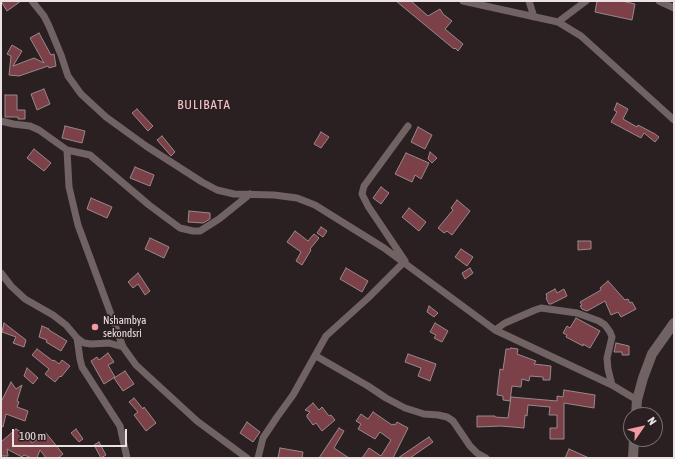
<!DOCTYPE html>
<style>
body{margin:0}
#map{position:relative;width:675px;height:459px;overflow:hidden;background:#2b2021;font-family:"Asap Condensed",sans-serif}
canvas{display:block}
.frame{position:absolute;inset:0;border:2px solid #ebe2e3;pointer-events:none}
.north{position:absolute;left:623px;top:407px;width:40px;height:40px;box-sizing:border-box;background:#2b2021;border:1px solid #786e6f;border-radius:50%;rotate:56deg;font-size:11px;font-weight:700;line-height:16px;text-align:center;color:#ebe2e3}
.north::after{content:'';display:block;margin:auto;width:14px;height:18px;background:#f49aa5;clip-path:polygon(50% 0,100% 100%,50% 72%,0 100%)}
.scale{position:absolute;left:12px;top:429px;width:115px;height:18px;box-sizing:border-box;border:2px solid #ebe2e3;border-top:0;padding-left:5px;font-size:12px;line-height:14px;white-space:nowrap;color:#ebe2e3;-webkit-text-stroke:3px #2b2021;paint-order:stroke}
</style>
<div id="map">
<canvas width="675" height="459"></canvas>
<div class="frame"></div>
<div class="north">N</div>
<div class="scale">100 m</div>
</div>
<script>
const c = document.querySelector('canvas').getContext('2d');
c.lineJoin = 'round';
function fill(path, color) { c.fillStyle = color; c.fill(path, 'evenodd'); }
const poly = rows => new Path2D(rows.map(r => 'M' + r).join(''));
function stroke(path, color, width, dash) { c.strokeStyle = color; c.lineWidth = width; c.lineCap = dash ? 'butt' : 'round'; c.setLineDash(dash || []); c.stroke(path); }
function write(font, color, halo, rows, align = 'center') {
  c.font = font + ' "Asap Condensed",sans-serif'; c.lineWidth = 3.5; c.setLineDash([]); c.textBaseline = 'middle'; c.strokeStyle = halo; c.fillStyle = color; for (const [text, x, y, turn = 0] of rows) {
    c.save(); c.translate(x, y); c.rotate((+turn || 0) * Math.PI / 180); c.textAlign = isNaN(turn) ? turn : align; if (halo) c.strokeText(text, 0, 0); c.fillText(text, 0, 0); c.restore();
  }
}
const building = poly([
 [1,1,21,1,7,11,1,1],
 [396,1,411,1,428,16,440,9,443,14,452,21,445,29,463,44,458,51,455,48,454,49,396,1],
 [597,1,622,1,635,4,632,20,595,12,597,1],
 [39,33,51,55,54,54,56,66,49,68,48,66,19,76,9,75,11,56,7,54,12,45,22,51,13,66,34,58,44,63,30,38,39,33],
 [44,89,50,104,37,110,31,94,44,89],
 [5,95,17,95,17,110,25,110,25,119,18,119,18,117,5,117,5,95],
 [617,103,628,109,623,119,637,127,638,125,655,134,659,137,655,142,644,133,641,138,611,122,617,112,614,110,617,103],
 [137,109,153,126,148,131,132,113,137,109],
 [65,126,85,131,82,143,62,138,65,126],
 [418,127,432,135,425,149,411,142,418,127],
 [321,132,329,137,321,148,314,144,321,132],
 [162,136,175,152,171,156,157,140,162,136],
 [34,149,51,163,44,171,27,158,34,149],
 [430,152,437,158,432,163,428,159,430,152],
 [406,153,429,163,421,179,415,175,412,182,395,174,406,153],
 [135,167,154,175,150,186,130,178,135,167],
 [381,187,389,193,381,204,373,198,381,187],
 [91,198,112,207,107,218,87,209,91,198],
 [457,200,470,211,452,235,447,231,444,233,438,228,453,210,451,208,457,200],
 [409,208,426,222,419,231,402,217,409,208],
 [189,211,210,213,210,219,203,223,188,222,189,211],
 [321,227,327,231,323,237,317,233,321,227],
 [295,231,308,241,314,234,319,238,310,249,311,250,302,265,296,261,301,252,287,242,295,231],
 [150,238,169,247,164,258,145,249,150,238],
 [578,241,591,241,591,249,578,250,578,241],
 [461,249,473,257,467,266,455,257,461,249],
 [346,268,368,281,362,292,340,279,346,268],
 [470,268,473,273,465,279,462,273,470,268],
 [138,273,150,291,145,295,138,284,133,288,128,282,138,273],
 [608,281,625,300,628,299,630,303,632,302,636,309,621,317,618,312,611,315,605,301,587,311,582,309,580,306,582,305,580,302,601,290,600,288,608,281],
 [555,289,557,293,564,289,567,296,551,304,549,304,546,298,547,297,546,294,555,289],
 [429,306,438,313,434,317,427,312,429,306],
 [576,318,600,331,590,348,583,344,583,346,566,337,567,335,563,333,567,326,570,328,576,318],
 [4,323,26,340,24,347,13,343,16,337,2,332,4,323],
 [435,323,448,331,442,342,434,338,436,335,430,332,435,323],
 [42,326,49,329,49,330,67,341,61,351,46,342,47,340,39,337,42,326],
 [616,343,629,346,629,355,622,355,622,352,614,352,616,343],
 [511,348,518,349,517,354,536,361,534,364,551,366,550,380,543,380,543,377,530,376,529,381,522,379,521,387,512,386,510,401,503,400,503,396,497,395,500,369,503,370,506,349,510,349,511,348],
 [37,349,53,361,54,360,59,364,62,360,70,366,61,377,60,376,55,382,45,374,49,369,32,355,37,349],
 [108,353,114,362,108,365,115,377,104,384,91,361,97,357,99,360,108,353],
 [408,354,436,364,430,381,418,376,421,368,405,362,408,354],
 [27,368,38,378,33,384,24,376,27,368],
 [125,371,134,384,123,391,114,378,125,371],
 [11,382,16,389,22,385,17,401,19,402,17,407,28,411,25,421,6,414,3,427,1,426,1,402,11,382],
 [564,390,595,395,594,408,564,403,564,439,550,439,550,428,557,428,557,415,549,415,550,407,528,405,527,416,525,415,524,428,501,426,477,427,477,416,495,416,495,417,508,418,511,397,557,401,557,396,563,397,564,390],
 [134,398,143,409,144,407,156,423,146,431,134,415,138,412,129,402,134,398],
 [313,403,319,410,322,407,329,416,331,415,335,420,322,431,316,423,313,425,307,417,307,415,310,412,305,410,313,403],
 [373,412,392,425,393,424,395,425,397,422,408,428,393,458,362,458,369,448,381,456,391,440,380,432,375,439,358,429,361,424,356,421,361,414,368,419,373,412],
 [247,422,260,432,253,442,240,433,247,422],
 [339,428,344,431,334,448,349,458,319,458,339,428],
 [16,429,26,435,32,443,46,433,63,454,58,458,46,458,40,450,37,458,32,458,24,455,22,457,7,449,8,456,1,456,1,442,16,429],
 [76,429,83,439,79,442,71,433,76,429],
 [429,437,433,442,410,458,398,458,429,437],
 [99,442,106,455,101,458,94,445,99,442],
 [280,448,303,452,302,458,278,458,280,448],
 [569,449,589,458,565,458,569,449]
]);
const street = poly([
 [32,1,44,16,49,26,61,55,68,76,81,94,106,117,146,146,202,182,217,190,234,194,274,195,297,198,315,205,384,248,495,330,612,385,637,400],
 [463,1,558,22,581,36,674,120],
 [529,1,534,17],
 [659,1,674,8],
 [558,22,586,1],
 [1,121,13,124,30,126,39,130,67,150,90,155,149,205,180,228,193,231,200,231,219,219,250,194],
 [67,150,69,187,78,225,123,347],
 [405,261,368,206,362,194,364,186,408,126],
 [1,273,11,286,25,299,53,315,66,325,77,338,84,343,91,344,109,343,123,347,136,365,149,377,197,421,247,458],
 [495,330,505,323,535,310,541,308,577,313,599,321,605,325,610,332,612,337,607,358,608,369,612,385],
 [77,338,80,359,82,367,120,426,127,458],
 [316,356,368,386,386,398,405,408,424,414,438,415,447,417,453,421,470,446,477,453,486,458],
 [258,458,263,438,277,417,293,395,326,336,368,298,404,262]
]);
const secondary = poly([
 [636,415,637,400,643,378,652,354,674,323],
 [633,458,634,439]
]);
const markers = [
 [95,327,4,"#f49aa5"]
];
const poiNames = [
 ["Nshambya",103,321],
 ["sekondsri",103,334]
];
const quarterNames = [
 ["BULIBATA",204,105]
];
fill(building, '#7c4049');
stroke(building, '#98898a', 1);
stroke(street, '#716364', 7);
stroke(secondary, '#716364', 10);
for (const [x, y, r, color] of markers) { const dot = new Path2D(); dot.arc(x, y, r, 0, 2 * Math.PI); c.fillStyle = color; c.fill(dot); stroke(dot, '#2b2021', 1.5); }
write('11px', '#ebe2e3', '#2b2021', poiNames, 'left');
c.letterSpacing = '1px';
write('13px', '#f8c4c9', '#2b2021', quarterNames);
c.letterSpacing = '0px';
</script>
